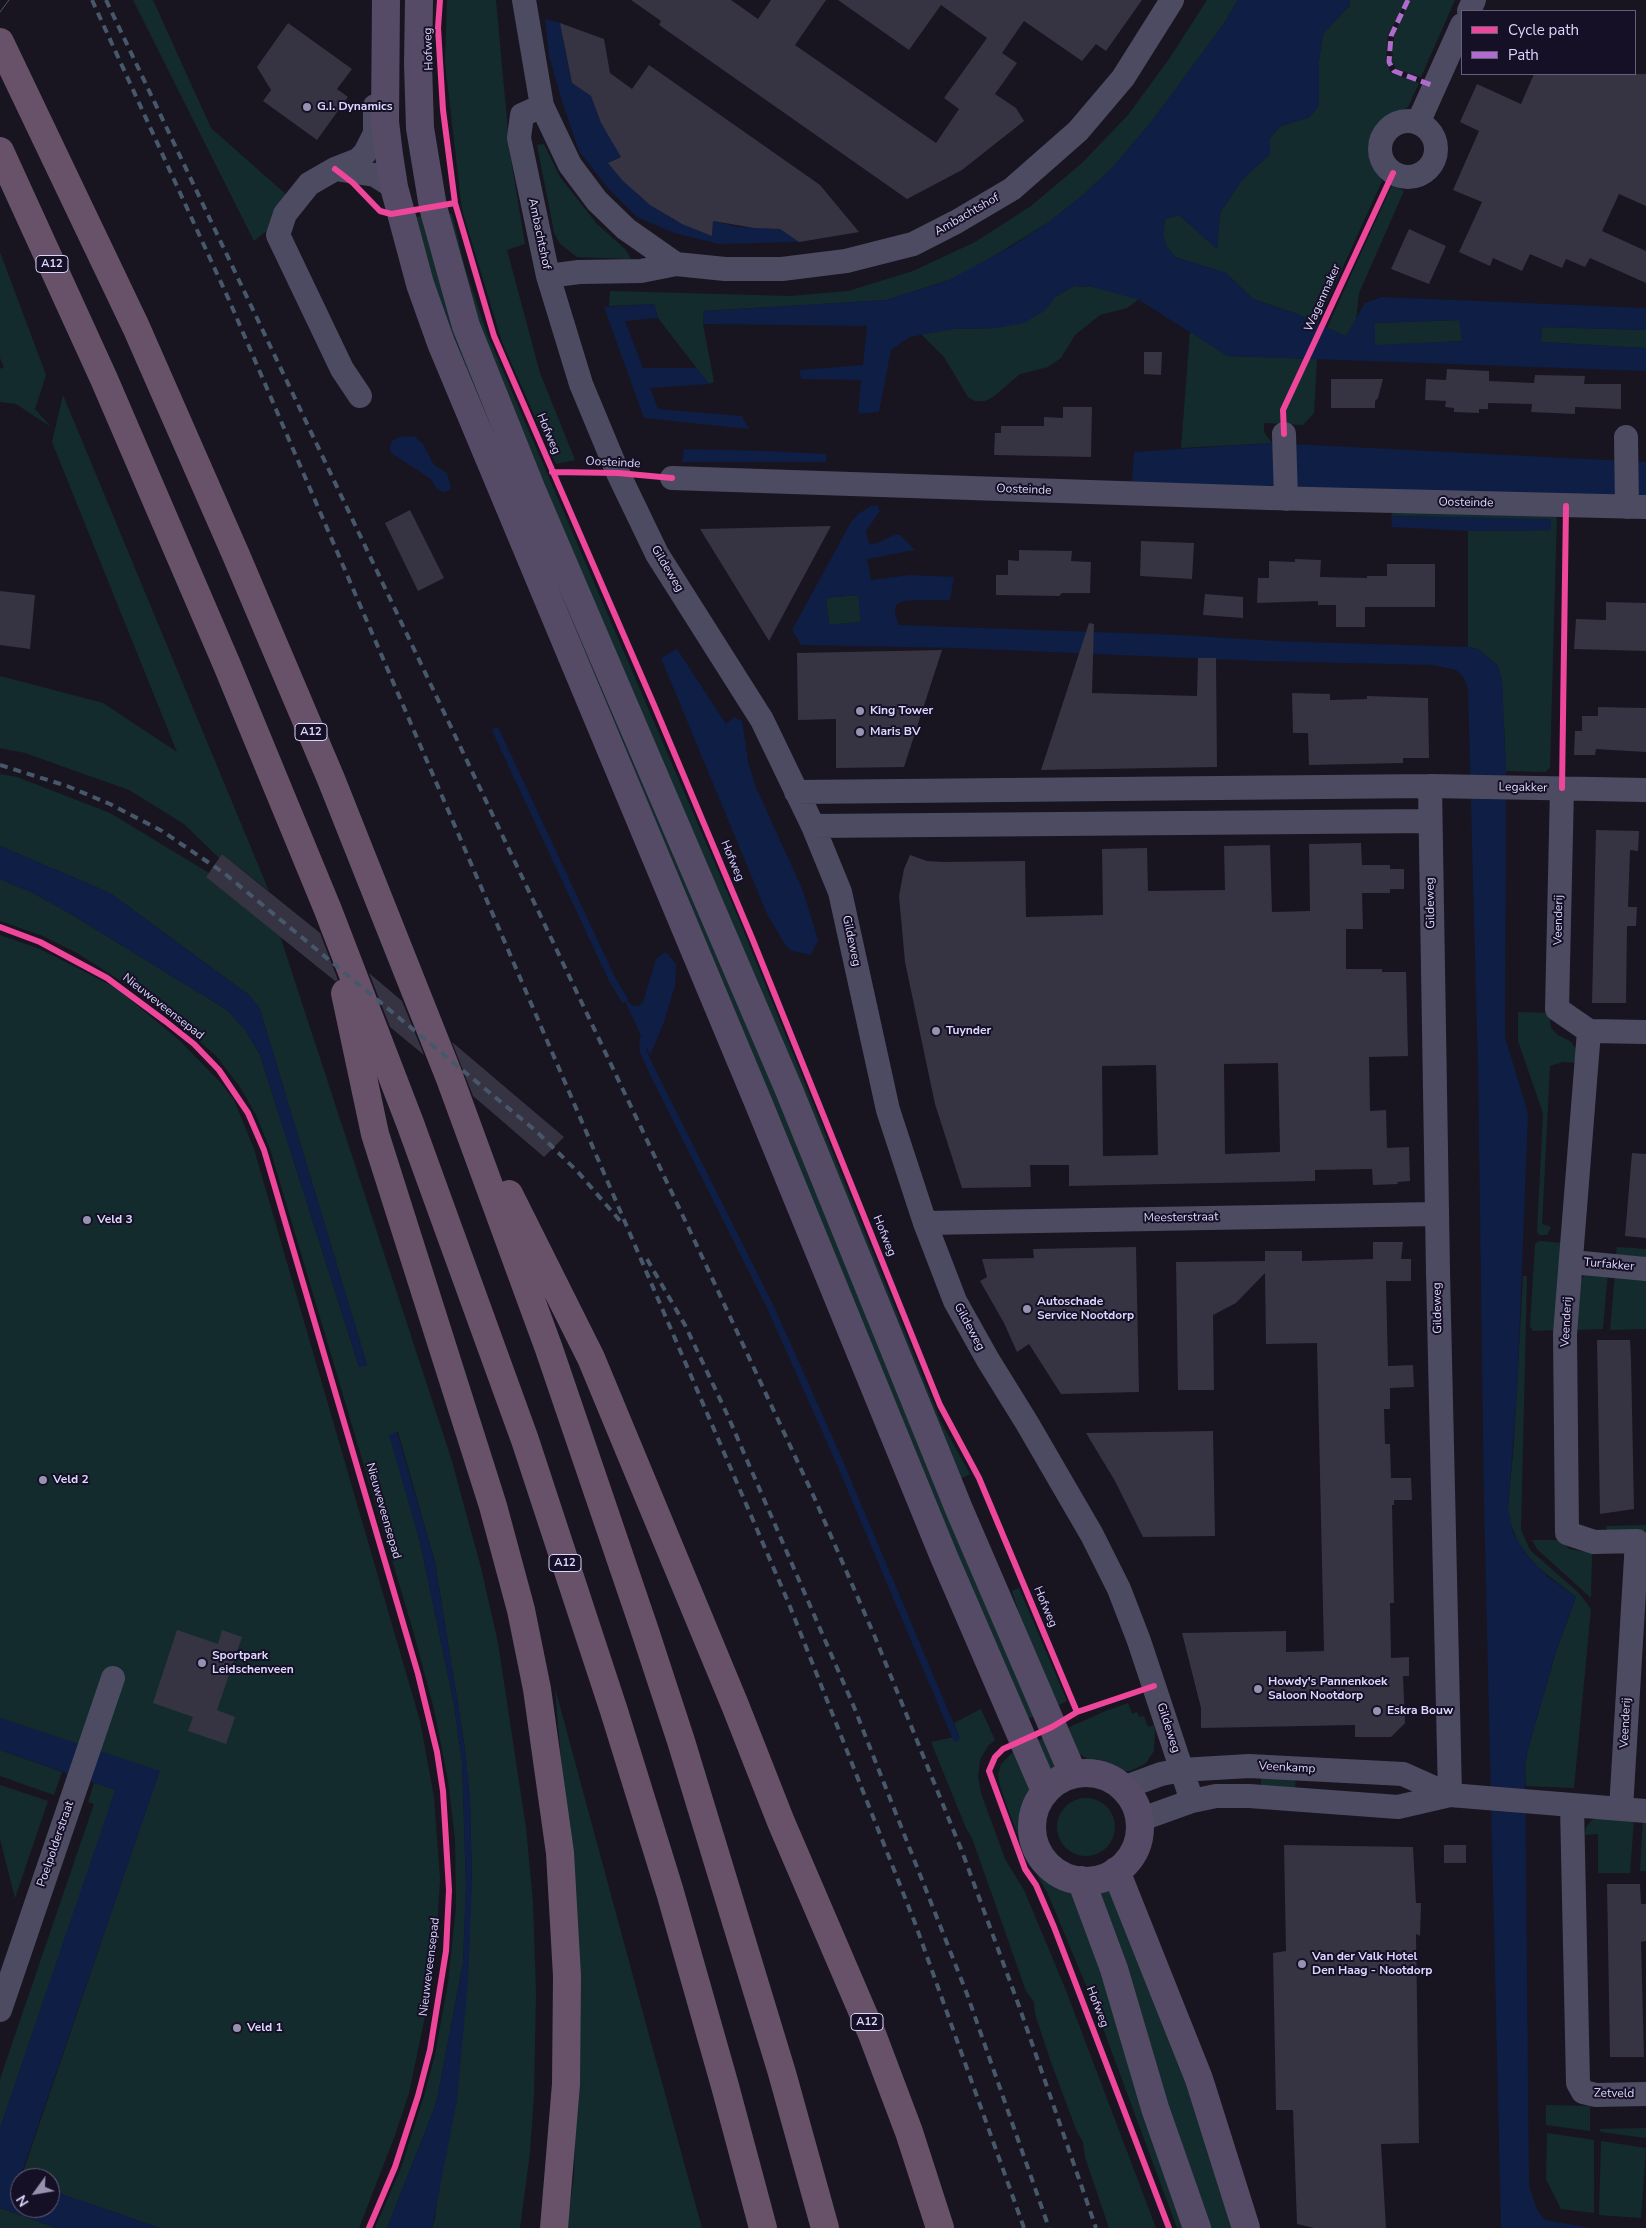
<!DOCTYPE html>
<style>
body{margin:0}
#map{position:relative;width:1646px;height:2228px;overflow:hidden;background:#181521;font-family:"Nunito Sans",sans-serif}
canvas{display:block}
.legend{position:absolute;left:1461px;top:10px;width:175px;height:65px;box-sizing:border-box;background:#151026;border:1px solid #655f7c;margin:0;padding:6px 9px;list-style:none;font-size:15px;color:#ddd6fe}
.legend li{display:flex;align-items:center;gap:10px;height:25px}
.legend b{width:25px;border:1px solid #655f7c}
.north{position:absolute;left:10px;top:2168px;width:50px;height:50px;box-sizing:border-box;background:#151026;border:1px solid #655f7c;border-radius:50%;rotate:238deg;font-size:14px;font-weight:700;line-height:20px;text-align:center;color:#ddd6fe}
.north::after{content:'';display:block;margin:auto;width:18px;height:22px;background:#9892b1;clip-path:polygon(50% 0,100% 100%,50% 72%,0 100%)}
</style>
<div id="map">
<canvas width="1646" height="2228"></canvas>
<ul class="legend">
<li><b style="height:6px;background:#ed469a"></b>Cycle path</li>
<li><b style="height:6px;background:#b06ccc"></b>Path</li>
</ul>
<div class="north">N</div>
</div>
<script>
const c = document.querySelector('canvas').getContext('2d');
c.lineJoin = 'round';
function fill(path, color) { c.fillStyle = color; c.fill(path, 'evenodd'); }
const poly = rows => new Path2D(rows.map(r => 'M' + r).join(''));
function stroke(path, color, width, dash) { c.strokeStyle = color; c.lineWidth = width; c.lineCap = dash ? 'butt' : 'round'; c.setLineDash(dash || []); c.stroke(path); }
function write(font, color, halo, rows, align = 'center') {
  c.font = font + ' "Nunito Sans",sans-serif'; c.lineWidth = 4; c.setLineDash([]); c.textBaseline = 'middle'; c.strokeStyle = halo; c.fillStyle = color; for (const [text, x, y, turn = 0] of rows) {
    c.save(); c.translate(x, y); c.rotate((+turn || 0) * Math.PI / 180); c.textAlign = isNaN(turn) ? turn : align; if (halo) c.strokeText(text, 0, 0); c.fillText(text, 0, 0); c.restore();
  }
}
const green = poly([
 [133,0,153,0,211,128,289,197,274,225,254,241],
 [447,0,496,0,510,153,525,244,507,250,540,373,575,460,556,464,502,342,462,210,445,63],
 [1207,0,1238,0,1223,25,1155,117,1114,166,1083,195,1049,222,979,265,949,280,886,300,704,311,703,324,714,382,709,384,658,318,654,304,609,306,610,291,790,296,848,291,913,271,975,242,1031,206,1082,163,1128,115,1169,59],
 [1350,0,1407,0,1388,35,1386,62,1391,73,1419,83,1408,107,1382,120,1370,138,1369,159,1382,181,1317,324,1297,314,1253,299,1226,273,1175,257,1167,247,1163,235,1165,219,1179,215,1217,249,1220,213,1242,180,1270,154,1270,138,1281,126,1310,117,1323,34,1350,5],
 [1409,0,1455,0,1421,77,1396,69,1392,61,1394,36],
 [544,144,560,177,597,224,625,249,631,259,577,257,559,243,554,232,537,145],
 [1392,185,1404,191,1359,293,1356,320,1346,336,1327,328],
 [443,213,452,214,465,268,488,336,740,922,941,1422,970,1474,960,1479,502,394],
 [427,215,1036,1715,1023,1721,496,463,411,218],
 [0,252,46,375,35,409,51,427,16,404,0,402,0,369,4,367,0,358],
 [1074,286,1093,287,1139,299,1127,308,1100,315,1075,335,1061,358,1048,367,1020,374,993,397,985,401,975,401,968,397,944,357,921,334,953,329,997,328,1044,311,1055,297],
 [1460,320,1462,341,1375,346,1375,323],
 [1542,327,1646,330,1646,348,1541,342],
 [1190,332,1228,356,1317,359,1314,413,1303,425,1264,423,1264,432,1272,443,1181,448],
 [63,395,269,891,222,854,219,858,184,824,129,790,25,753,0,748,0,676,103,703,177,752,52,442],
 [1395,508,1557,511,1550,768,1545,772,1506,771,1502,682,1498,666,1478,649,1468,647,1468,531,1551,530,1551,520,1391,516],
 [859,595,861,622,829,625,826,598],
 [0,774,17,777,110,813,209,873,206,877,280,936,451,1458,481,1568,498,1643,526,1828,533,1903,536,1993,534,2095,530,2152,520,2228,432,2228,435,2218,472,1882,470,1798,464,1742,435,1562,398,1432,390,1435,420,1542,454,1704,462,1763,466,1887,463,1963,436,2104,387,2228,375,2228,401,2168,424,2096,435,2055,448,1983,456,1907,455,1839,448,1780,434,1709,414,1634,270,1149,256,1115,240,1087,216,1056,182,1026,132,988,77,953,43,936,0,921,0,879,33,893,69,913,227,1010,246,1031,260,1055,359,1367,367,1365,260,1009,249,995,110,893,0,846],
 [0,935,40,949,116,988,179,1040,220,1082,234,1100,254,1149,420,1721,434,1797,440,1879,436,1946,429,1997,409,2093,394,2138,359,2228,160,2228,50,2190,50,2178,21,2178,159,1772,0,1718],
 [1518,1012,1549,1013,1551,1028,1558,1035,1570,1041,1578,1051,1580,1063,1563,1062,1550,1066,1542,1224,1551,1227,1547,1235,1539,1235,1537,1232,1543,1113,1518,1041],
 [1539,1241,1565,1243,1559,1330,1533,1331,1530,1326,1535,1244],
 [1617,1247,1646,1249,1646,1262,1615,1260],
 [1608,1272,1603,1329,1573,1330,1580,1281,1585,1274],
 [1615,1273,1646,1275,1646,1329,1610,1330],
 [1523,1276,1527,1276,1521,1530,1530,1550,1579,1593,1591,1609,1574,1788,1526,1786,1525,1766,1528,1749,1556,1652,1576,1597,1535,1565,1519,1544,1509,1519,1508,1508,1514,1442],
 [1646,1525,1646,1534,1607,1535,1606,1526],
 [1532,1540,1562,1540,1569,1549,1592,1553,1591,1598,1537,1549],
 [1019,1588,1067,1701,1052,1708,1039,1676,1012,1591],
 [555,1688,647,2028,702,2228,567,2228,574,2175,579,1972],
 [1128,1703,1132,1714,1137,1712,1139,1717,1144,1716,1148,1727,1154,1725,1155,1730,1154,1751,1145,1764,1130,1771,1115,1771,1090,1761,1074,1750,1063,1730,1103,1712],
 [981,1709,995,1740,988,1746,980,1760,978,1777,981,1793,1005,1859,1024,1890,1065,1988,1156,2228,1109,2228,1085,2157,1083,2142,1077,2132,1051,2062,1035,2014,1034,2002,1026,1991,972,1838,966,1828,931,1742,959,1736,954,1723],
 [1046,1737,1056,1768,1046,1774,1033,1743],
 [0,1750,62,1772,54,1795,0,1776],
 [1014,1751,1031,1786,1022,1821,1025,1846,1029,1856,1042,1873,1076,1896,1191,2228,1177,2228,1097,2012,1048,1894,1028,1859,1015,1828,1000,1786,998,1775,1001,1764],
 [1261,1772,1296,1774,1295,1790,1261,1789],
 [94,1783,116,1790,0,2128,0,2079,94,1804,88,1802],
 [0,1785,48,1801,15,1898,0,1839],
 '1057 1827a29 29 0 1 1 58 0a29 29 0 1 1-58 0Z',
 [1599,1817,1634,1819,1630,1873,1598,1873,1598,1834,1585,1835,1586,1827,1592,1820],
 [1643,1819,1646,1819,1646,1871,1640,1871],
 [1109,1887,1143,1951,1235,2228,1205,2228,1094,1892],
 [1546,2105,1590,2106,1590,2131,1546,2125],
 [1646,2128,1646,2138,1601,2132,1599,2129],
 [1547,2133,1594,2140,1594,2213,1561,2209,1546,2179],
 [1601,2141,1646,2148,1641,2218,1599,2215],
 [0,2208,57,2228,0,2228]
]);
const water = poly([
 [1238,0,1350,0,1350,5,1323,34,1319,60,1319,107,1310,117,1281,126,1270,138,1270,154,1242,180,1220,213,1217,249,1179,215,1165,219,1163,235,1167,247,1175,257,1226,273,1253,299,1297,314,1346,336,1365,303,1382,297,1646,308,1646,330,1542,327,1541,342,1646,348,1646,371,1228,356,1139,300,1093,287,1074,286,1055,297,1044,311,1024,323,997,328,953,329,910,337,891,350,879,412,858,414,861,380,802,379,799,370,863,365,867,326,703,324,704,311,886,300,949,280,1012,246,1049,222,1083,195,1114,166,1155,117,1223,25],
 [1459,320,1462,341,1375,345,1375,323],
 [545,19,561,23,565,51,572,83,591,96,601,123,621,156,609,163,640,197,674,220,712,235,713,221,739,227,780,229,799,242,719,244,674,233,637,217,607,187,579,151,562,101,549,56],
 [654,304,658,318,625,321,643,368,697,368,709,384,650,388,658,409,742,416,749,429,644,418,604,307],
 [402,436,415,437,423,444,434,465,447,473,451,487,450,490,444,492,437,489,431,479,391,453,390,447,392,441],
 [1272,443,1646,462,1646,497,1132,485,1134,452],
 [684,449,766,451,827,454,826,462,682,462],
 [875,505,878,506,880,511,866,531,869,543,871,545,880,542,894,535,900,535,915,550,867,559,871,580,910,575,954,577,950,600,920,600,903,601,897,604,895,608,895,614,899,625,1179,635,1276,641,1468,647,1478,649,1498,666,1502,681,1506,771,1505,1037,1528,1113,1517,1393,1508,1508,1513,1532,1526,1554,1547,1576,1576,1597,1556,1652,1528,1749,1525,1766,1529,2186,1537,2210,1545,2220,1591,2228,1501,2228,1484,1503,1478,1070,1468,689,1464,678,1456,670,1433,665,1260,661,957,648,801,645,792,630,851,522,858,514,871,506],
 [858,595,861,622,829,625,826,598],
 [1391,516,1551,519,1551,530,1468,531,1392,527],
 [677,649,726,724,734,717,742,721,748,761,755,785,803,891,818,940,811,955,792,951,786,946,768,916,661,658],
 [0,846,110,893,249,995,260,1009,367,1365,359,1367,260,1055,246,1031,227,1010,69,913,33,893,0,879],
 [664,953,667,953,676,964,675,986,663,1025,650,1055,624,999,634,1006,639,1006,643,1002,656,959],
 [397,1432,435,1562,464,1742,470,1798,472,1882,468,1981,457,2100,432,2228,387,2228,436,2104,463,1963,466,1887,462,1763,454,1704,420,1542,389,1435],
 [0,1718,160,1771,20,2178,20,2208,50,2208,50,2190,160,2228,57,2228,0,2208,0,2128,115,1790,0,1750]
]);
const stream = poly([
 [496,731,612,979,624,999],
 [643,1039,643,1051,657,1081,769,1304,837,1456,956,1738]
]);
const building = poly([
 [631,0,731,0,758,19,771,0,826,0,795,45,936,143,959,109,944,98,987,38,941,5,909,50,838,0,1142,0,1106,51,1096,44,1082,61,1024,21,1002,53,1017,63,995,94,1016,108,1024,121,962,170,907,199,659,25,661,21],
 [288,23,352,69,337,89,348,97,317,140,263,101,271,90,257,67],
 [560,23,604,39,610,73,632,89,649,65,820,185,859,232,799,242,780,229,754,228,713,221,712,236,682,224,650,205,623,181,608,163,621,157,601,123,591,96,572,83],
 [1534,74,1646,74,1646,206,1619,194,1602,231,1646,251,1646,283,1590,258,1585,267,1566,259,1562,268,1530,254,1522,271,1493,258,1490,266,1459,252,1482,202,1453,190,1479,131,1460,122,1477,84,1521,104],
 [1409,229,1446,246,1429,284,1391,269],
 [1144,352,1162,352,1161,375,1144,374],
 [1447,369,1489,371,1489,381,1534,383,1535,375,1585,376,1584,384,1621,384,1621,409,1575,407,1575,414,1531,412,1532,404,1488,403,1488,409,1479,409,1479,413,1454,412,1454,408,1445,407,1446,401,1425,400,1426,379,1446,380],
 [1331,379,1383,379,1378,398,1375,401,1375,408,1331,408],
 [1063,407,1092,407,1091,457,994,455,995,433,1001,433,1001,426,1044,426,1044,417,1063,418],
 [410,510,444,578,418,591,385,523],
 [831,526,769,641,700,529],
 [1141,541,1194,543,1192,579,1140,576],
 [1019,550,1072,551,1071,561,1091,562,1090,593,1062,593,1059,596,996,595,996,575,1008,575,1008,560,1019,561],
 [1295,559,1321,560,1320,577,1367,578,1367,576,1387,576,1387,564,1435,564,1435,607,1365,607,1365,627,1336,627,1336,605,1318,605,1318,601,1257,603,1258,578,1269,578,1269,561,1295,562],
 [0,591,35,595,30,649,0,645],
 [1205,594,1243,597,1243,618,1203,615],
 [1606,602,1646,603,1646,651,1574,649,1576,619,1606,620],
 [1089,623,1094,624,1092,693,1197,696,1198,658,1216,658,1217,767,1041,770],
 [942,650,904,767,836,768,836,719,798,720,797,653],
 [1292,693,1330,694,1330,700,1367,699,1367,696,1428,698,1429,758,1403,758,1403,763,1309,765,1308,733,1293,733],
 [1598,707,1646,708,1646,752,1596,749,1595,755,1574,755,1575,731,1582,731,1582,716,1598,716],
 [1596,830,1639,831,1638,851,1630,850,1628,907,1637,907,1636,926,1627,926,1626,1003,1592,1003],
 [1361,843,1362,865,1390,865,1390,869,1404,869,1404,889,1390,889,1390,893,1362,893,1363,929,1346,929,1346,969,1382,969,1382,972,1406,972,1408,1056,1369,1057,1370,1111,1386,1110,1387,1148,1409,1147,1410,1181,1397,1182,1398,1184,1373,1185,1372,1169,1315,1170,1315,1181,1069,1186,1069,1165,1030,1165,1031,1187,962,1188,935,1104,905,962,899,896,904,869,910,855,927,861,944,862,1025,861,1026,917,1103,915,1102,849,1147,848,1148,891,1225,890,1224,846,1270,845,1272,912,1310,911,1309,844],
 [1278,1063,1280,1152,1225,1154,1224,1064],
 [1156,1065,1158,1155,1103,1156,1102,1066],
 [222,854,320,933,338,980,335,981,206,877],
 [369,973,402,1001,424,1055,390,1027],
 [452,1042,564,1137,544,1157,473,1096],
 [1632,1153,1646,1154,1646,1238,1625,1236],
 [1373,1242,1403,1242,1401,1259,1411,1259,1411,1281,1386,1281,1387,1324,1388,1366,1413,1365,1414,1387,1390,1388,1390,1409,1384,1409,1385,1444,1390,1444,1391,1478,1411,1478,1412,1500,1394,1500,1394,1505,1392,1505,1394,1603,1390,1603,1391,1658,1409,1657,1409,1676,1403,1676,1405,1723,1391,1737,1355,1737,1355,1725,1201,1728,1201,1708,1182,1633,1286,1631,1286,1652,1324,1651,1317,1343,1266,1344,1265,1273,1236,1303,1213,1315,1214,1390,1178,1390,1176,1262,1265,1261,1265,1251,1302,1251,1302,1261,1373,1259],
 [1136,1247,1139,1392,1061,1394,1029,1344,1017,1352,1004,1323,980,1281,987,1277,982,1259,1034,1258,1033,1249],
 [1597,1340,1630,1340,1631,1360,1634,1509,1600,1514],
 [1213,1431,1215,1536,1143,1537,1115,1481,1086,1433],
 [177,1630,218,1644,222,1630,242,1637,217,1710,235,1717,226,1744,188,1731,193,1717,153,1703],
 [1284,1845,1413,1847,1416,1903,1421,1903,1420,1936,1416,1934,1419,2143,1381,2144,1386,2228,1314,2228,1297,2224,1293,2110,1276,2110,1273,1953,1286,1951],
 [1444,1845,1466,1845,1466,1863,1444,1863],
 [1607,1884,1640,1884,1641,1904,1646,1904,1646,1941,1641,1942,1644,2057,1610,2057]
]);
const minor = poly([
 [524,0,542,106,570,165,597,201,626,229,676,264],
 [1469,11,1474,0],
 [542,106,522,115,519,138,548,276,579,272,641,271,676,264,725,269,782,269,846,261,913,244,956,222,1012,189,1078,131,1123,78,1172,0],
 '1380 149a28 28 0 1 1 56 0a28 28 0 1 1-56 0Z',
 [1418,123,1462,25],
 [335,169,375,175,394,187],
 [548,276,581,384,618,473,657,554,762,720,813,826,840,892,888,1110,925,1223,955,1301,988,1360,1027,1423,1092,1535,1119,1589,1139,1641,1192,1801],
 [360,396,342,369,278,235,285,214,309,184,335,169,358,160,365,153,375,133,375,106],
 [1284,434,1286,499],
 [1626,437,1627,507],
 [672,478,1269,498,1646,507],
 [1430,786,1438,1272,1450,1795],
 [1562,788,1557,1009,1589,1031,1565,1334,1567,1533,1594,1542,1637,1541,1621,1809],
 [796,792,1430,786,1646,790],
 [813,826,1430,821],
 [1589,1031,1646,1032],
 [925,1223,1437,1214],
 [1572,1262,1646,1269],
 [1123,1788,1161,1774,1181,1770,1249,1766,1403,1774,1450,1795],
 [1572,1806,1578,2083,1583,2092,1596,2095,1646,2094],
 [1139,1820,1192,1801,1216,1796,1249,1796,1398,1807,1450,1795,1646,1811],
 [0,2010,113,1678]
]);
const major = poly([
 [386,0,385,122,389,155,394,187,420,284,441,343,758,1102,944,1557,1045,1791],
 [419,0,418,64,420,128,433,207,466,326,531,488,789,1090,959,1509,1073,1774],
 '1032 1827a54 54 0 1 1 108 0a54 54 0 1 1-108 0Z',
 [1116,1871,1199,2079,1246,2228],
 [1081,1880,1114,1969,1155,2108,1197,2228]
]);
const highway = poly([
 [0,42,136,327,236,555,331,779,449,1076,549,1349,644,1628,681,1741,782,2073,825,2228],
 [0,151,104,379,227,665,328,910,410,1123,525,1440,614,1711,670,1892,725,2086,763,2228],
 [345,993,375,1134,493,1506,521,1610,537,1689,560,1853,567,1976,566,2084,554,2228],
 [509,1194,591,1358,735,1705,781,1822,872,2034,909,2132,940,2228]
]);
const tram = poly([
 [0,12,9,0]
]);
const rail = poly([
 [92,0,229,300,789,1604,915,1923,1024,2228],
 [106,0,691,1233,814,1497,875,1637,963,1854,1019,2006,1096,2228],
 [0,765,67,786,110,804,162,831,224,873,536,1131,578,1172,621,1222],
 [647,1259,685,1325,727,1414,854,1707,967,1994,1049,2228]
]);
const quiet = poly([
 [1408,0,1391,36,1389,62,1394,71,1434,86]
]);
const cycleway = poly([
 [440,0,438,28,443,110,455,203,494,336,654,705,752,938,940,1405,979,1478,1077,1712],
 [335,169,353,183,380,211,391,214,455,203],
 [1284,434,1283,410,1393,173],
 [552,472,618,473,672,478],
 [1562,788,1566,506],
 [0,927,40,942,107,978,165,1021,194,1044,219,1070,248,1113,264,1150,418,1674,437,1752,443,1791,449,1890,446,1951,430,2050,418,2096,395,2167,369,2228],
 [1154,1686,1077,1712,1052,1727,1003,1749,995,1757,989,1771,1025,1869,1036,1885,1054,1927,1169,2228]
]);
const markers = [
 [307,107,5,"#9892b1"],
 [860,711,5,"#9892b1"],
 [860,732,5,"#9892b1"],
 [936,1031,5,"#9892b1"],
 [87,1220,5,"#9892b1"],
 [1027,1309,5,"#9892b1"],
 [43,1480,5,"#9892b1"],
 [202,1663,5,"#9892b1"],
 [1258,1689,5,"#9892b1"],
 [1377,1711,5,"#9892b1"],
 [1302,1964,5,"#9892b1"],
 [237,2028,5,"#9892b1"]
];
const shields = [
 [52,264,32],
 [311,732,32],
 [565,1563,32],
 [867,2022,32]
];
const shieldNames = [
 ["A12",52,264],
 ["A12",311,732],
 ["A12",565,1563],
 ["A12",867,2022]
];
const streetNames = [
 ["Hofweg",429,49,-92],
 ["Ambachtshof",967,215,-30],
 ["Ambachtshof",539,234,78],
 ["Wagenmaker",1323,298,-66],
 ["Hofweg",548,434,67],
 ["Oosteinde",613,463,3],
 ["Oosteinde",1024,490,2],
 ["Oosteinde",1466,503,1],
 ["Gildeweg",667,569,59],
 ["Legakker",1523,788,1],
 ["Hofweg",732,861,67],
 ["Gildeweg",1431,903,-91],
 ["Veenderij",1559,920,-89],
 ["Gildeweg",851,941,78],
 ["Nieuweveensepad",163,1007,38],
 ["Meesterstraat",1181,1218,-1],
 ["Hofweg",884,1236,68],
 ["Turfakker",1609,1265,5],
 ["Gildeweg",1438,1308,-91],
 ["Veenderij",1567,1322,-87],
 ["Gildeweg",969,1327,62],
 ["Nieuweveensepad",383,1511,74],
 ["Hofweg",1045,1607,67],
 ["Veenderij",1626,1723,-87],
 ["Gildeweg",1168,1728,72],
 ["Veenkamp",1287,1768,3],
 ["Poelpolderstraat",56,1844,-71],
 ["Nieuweveensepad",430,1967,-83],
 ["Hofweg",1097,2007,69],
 ["Zetveld",1614,2094,1]
];
const poiNames = [
 ["G.I. Dynamics",317,107],
 ["King Tower",870,711],
 ["Maris BV",870,732],
 ["Tuynder",946,1031],
 ["Veld 3",97,1220],
 ["Autoschade",1037,1302],
 ["Service Nootdorp",1037,1316],
 ["Veld 2",53,1480],
 ["Sportpark",212,1656],
 ["Leidschenveen",212,1670],
 ["Howdy's Pannenkoek",1268,1682],
 ["Saloon Nootdorp",1268,1696],
 ["Eskra Bouw",1387,1711],
 ["Van der Valk Hotel",1312,1957],
 ["Den Haag - Nootdorp",1312,1971],
 ["Veld 1",247,2028]
];
fill(green, '#142b2d');
fill(water, '#0f1e44');
stroke(stream, '#0f1e44', 7);
fill(building, '#363343');
stroke(minor, '#4d4b61', 24);
stroke(major, '#564b66', 28);
stroke(highway, '#685269', 28);
stroke(tram, '#46586a', 1);
stroke(rail, '#46586a', 4, [8, 6]);
stroke(quiet, '#b06ccc', 5, [10, 5]);
stroke(cycleway, '#ed469a', 6);
for (const [x, y, r, color] of markers) { const dot = new Path2D(); dot.arc(x, y, r, 0, 2 * Math.PI); c.fillStyle = color; c.fill(dot); stroke(dot, '#151026', 2); }
for (const [x, y, w] of shields) { const box = new Path2D(); box.roundRect(x - w / 2, y - 8.5, w, 17, 4); c.fillStyle = '#151026'; c.fill(box); stroke(box, '#ddd6fe', 1); }
write('bold 11px', '#ddd6fe', null, shieldNames);
write('12px', '#ddd6fe', '#151026', streetNames);
write('bold 12px', '#ddd6fe', '#151026', poiNames, 'left');
</script>
